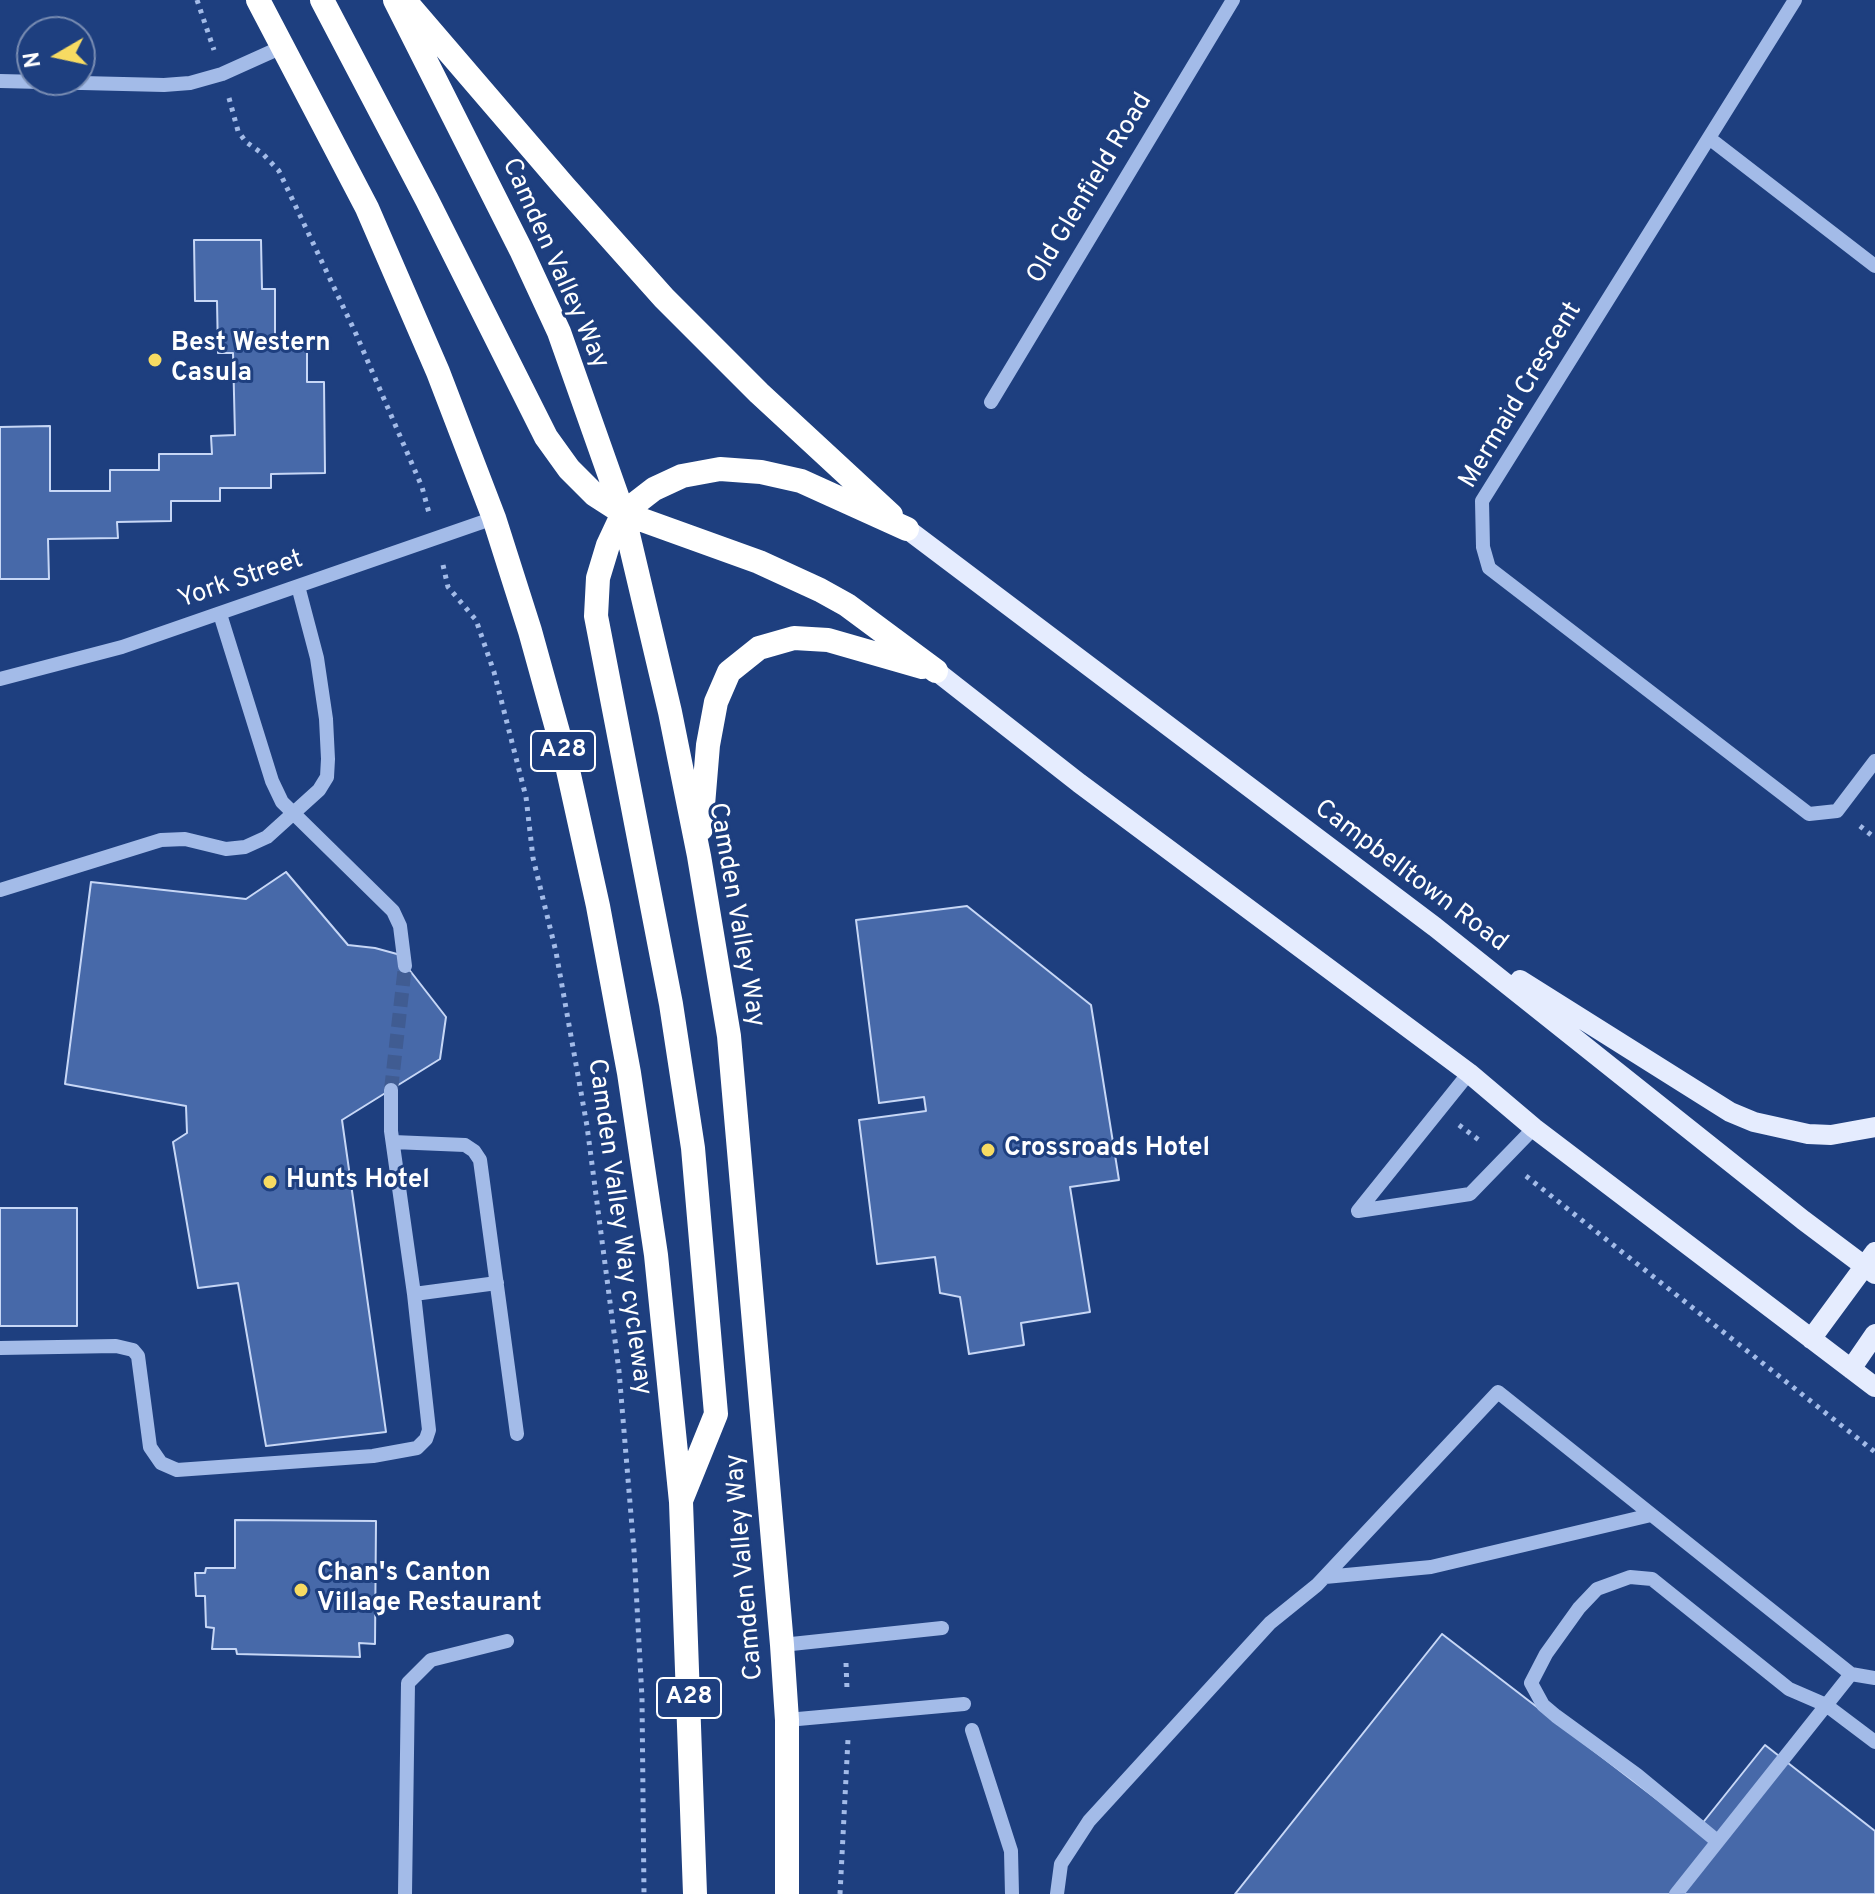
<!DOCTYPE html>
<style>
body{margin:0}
#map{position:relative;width:1875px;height:1894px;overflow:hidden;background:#1e3f7f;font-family:Overpass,sans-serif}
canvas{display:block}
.north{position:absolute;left:16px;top:16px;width:80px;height:80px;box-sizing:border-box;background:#1e3f7f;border:2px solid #788cb2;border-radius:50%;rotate:261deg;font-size:22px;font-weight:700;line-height:32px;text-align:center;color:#fff}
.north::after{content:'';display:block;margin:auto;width:28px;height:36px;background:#f7db62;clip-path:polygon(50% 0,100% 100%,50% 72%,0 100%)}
</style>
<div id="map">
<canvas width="1875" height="1894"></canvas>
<div class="north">N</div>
</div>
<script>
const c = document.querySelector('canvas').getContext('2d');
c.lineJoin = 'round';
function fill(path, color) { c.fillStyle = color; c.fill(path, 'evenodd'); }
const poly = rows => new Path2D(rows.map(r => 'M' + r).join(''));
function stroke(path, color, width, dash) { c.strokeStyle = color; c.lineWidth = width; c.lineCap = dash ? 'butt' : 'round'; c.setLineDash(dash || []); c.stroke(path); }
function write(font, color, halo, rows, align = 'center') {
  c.font = font + ' Overpass,sans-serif'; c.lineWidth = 6; c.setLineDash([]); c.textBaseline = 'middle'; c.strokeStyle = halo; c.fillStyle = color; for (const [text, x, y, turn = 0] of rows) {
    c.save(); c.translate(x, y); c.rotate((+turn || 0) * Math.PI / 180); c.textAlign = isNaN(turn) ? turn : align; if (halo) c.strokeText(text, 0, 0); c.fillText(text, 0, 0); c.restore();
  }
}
const building = poly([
 [194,240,261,240,262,289,275,289,275,340,307,339,307,382,324,382,325,473,271,474,271,488,220,488,220,501,171,501,171,521,117,522,118,538,48,539,49,579,0,579,0,427,50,426,50,491,110,491,110,470,159,470,159,454,212,454,211,436,235,435,233,353,218,353,217,301,195,301,194,240],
 [286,872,348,945,375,948,397,954,446,1017,440,1059,342,1120,386,1432,266,1446,238,1283,198,1288,173,1142,187,1133,186,1106,65,1084,91,882,246,899,286,872],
 [967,906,1091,1005,1119,1180,1070,1187,1090,1312,1021,1323,1024,1345,969,1354,960,1297,940,1293,935,1257,877,1264,859,1120,926,1111,924,1097,879,1103,856,920,967,906],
 [0,1208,77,1208,77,1326,0,1326,0,1208],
 [235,1520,376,1521,375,1644,359,1643,360,1657,237,1654,236,1649,212,1649,214,1628,206,1627,205,1596,196,1596,195,1573,205,1573,206,1568,235,1568,235,1520],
 [1442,1634,1697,1830,1765,1745,1875,1831,1875,1894,1235,1894,1442,1634]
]);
const minorTunnel = poly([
 [391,1090,405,966]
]);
const path = poly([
 [197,0,214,50],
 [229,98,238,131,246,142,263,154,279,171,356,334,422,487,429,513],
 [443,565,448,587,476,620,494,672,526,797,533,858,556,952,587,1126,619,1371,634,1551,642,1698,644,1894],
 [1860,826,1875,838],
 [1459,1125,1483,1143],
 [1526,1176,1875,1452],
 [846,1663,847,1689],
 [840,1894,848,1739]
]);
const minor = poly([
 [1795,0,1482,501,1483,547,1489,568,1809,814,1837,811,1875,761],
 [0,81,164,85,190,83,222,74,282,47],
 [1709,138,1875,266],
 [991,402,1233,0],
 [220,614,272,781,282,802,393,911,400,926,405,966],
 [0,679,122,647,494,518],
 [0,890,161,840,185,839,226,849,245,847,267,837,319,790,327,777,328,759,326,719,317,658,298,586],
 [393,1142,465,1145,474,1151,480,1160,517,1434],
 [1358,1211,1470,1194,1534,1128],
 [1358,1211,1469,1073],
 [414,1294,497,1283],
 [0,1348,116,1346,133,1350,138,1356,150,1447,161,1463,177,1470,373,1456,417,1448,426,1439,429,1430,414,1294,391,1131,391,1090],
 [1325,1577,1431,1567,1651,1515],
 [782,1645,942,1628],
 [787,1720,964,1704],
 [972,1730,1011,1851,1012,1894],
 [1717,1841,1637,1775,1556,1716,1543,1705,1531,1683,1546,1654,1579,1608,1597,1589,1630,1577,1652,1579,1789,1689,1826,1705,1875,1742],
 [405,1894,408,1683,431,1660,507,1641],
 [1057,1894,1061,1864,1089,1821,1270,1623,1317,1585,1498,1392,1851,1674,1875,1678],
 [1676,1894,1851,1674]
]);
const major = poly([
 [907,529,1435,927,1803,1220,1875,1274],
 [936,671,1079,783,1469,1073,1534,1128,1875,1387],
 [1520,980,1730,1112,1754,1122,1808,1134,1831,1135,1875,1127],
 [1811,1339,1875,1252],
 [1851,1369,1875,1334]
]);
const highway = poly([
 [258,0,367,208,438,372,494,518,530,631,566,761,598,906,629,1073,656,1255,681,1502,695,1894],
 [322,0,427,200,546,437,569,469,595,495,623,513,759,562,820,590,847,605,936,671],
 [395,0,521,250,559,332,623,513,670,712,699,856,729,1036,782,1645,787,1720,787,1894],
 [406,2,564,186,664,298,759,393,891,515],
 [701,829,708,745,716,702,729,672,759,648,794,638,828,640,922,667],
 [682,1498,716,1414,693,1148,671,1004,596,616,598,578,608,545,623,513,654,489,682,476,720,469,761,472,801,481,907,529]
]);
const markers = [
 [155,360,8,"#f7db62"],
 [988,1150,8,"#f7db62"],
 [270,1182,8,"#f7db62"],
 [301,1590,8,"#f7db62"]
];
const shields = [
 [563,751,64],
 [689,1698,64]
];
const shieldNames = [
 ["A28",563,751],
 ["A28",689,1698]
];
const streetNames = [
 ["Old Glenfield Road",1091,189,-59],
 ["Camden Valley Way",554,264,66],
 ["Mermaid Crescent",1522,396,-59],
 ["York Street",241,581,-19],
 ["Campbelltown Road",1410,877,37],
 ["Camden Valley Way",735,915,80],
 ["Camden Valley Way cycleway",618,1227,82],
 ["Camden Valley Way",746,1567,-95]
];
const poiNames = [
 ["Best Western",171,345],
 ["Casula",171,375],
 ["Crossroads Hotel",1004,1150],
 ["Hunts Hotel",286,1182],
 ["Chan's Canton",317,1575],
 ["Village Restaurant",317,1605]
];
fill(building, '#4769a9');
stroke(building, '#c7d7f6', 2);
stroke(minorTunnel, '#405c92', 14, [14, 7]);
stroke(path, '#a3bbe8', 5, [4, 6]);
stroke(minor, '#a3bbe8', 14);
stroke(major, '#e5ecfe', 20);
stroke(highway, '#fff', 24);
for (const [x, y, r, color] of markers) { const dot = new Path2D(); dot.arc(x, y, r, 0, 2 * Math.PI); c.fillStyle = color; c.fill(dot); stroke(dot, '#1e3f7f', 3); }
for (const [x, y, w] of shields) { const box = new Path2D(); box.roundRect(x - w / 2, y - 20, w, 40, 6); c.fillStyle = '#1e3f7f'; c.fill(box); stroke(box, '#fff', 2); }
write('bold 24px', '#fff', null, shieldNames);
write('26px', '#fff', '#1e3f7f', streetNames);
write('bold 26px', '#fff', '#1e3f7f', poiNames, 'left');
</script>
